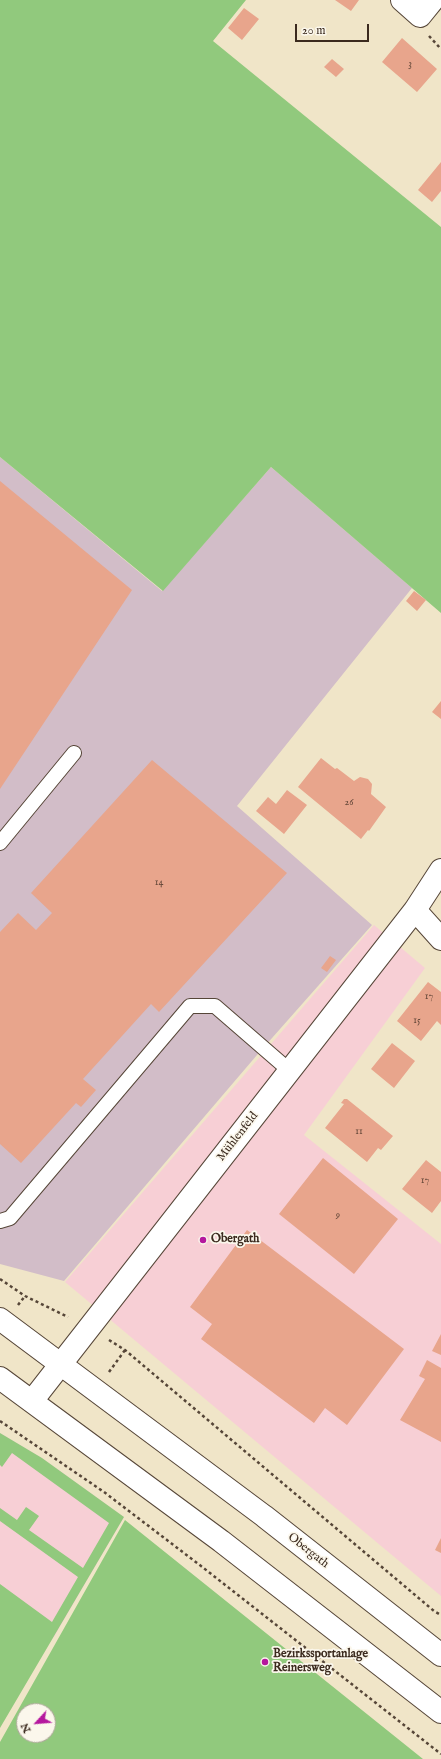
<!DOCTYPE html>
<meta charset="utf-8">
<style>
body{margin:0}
#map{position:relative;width:441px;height:1759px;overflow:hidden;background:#f0e5c8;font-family:"IM FELL English",serif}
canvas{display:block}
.north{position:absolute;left:16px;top:1703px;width:40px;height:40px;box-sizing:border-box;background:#fbf7ec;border:1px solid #aea59a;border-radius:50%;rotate:244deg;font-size:11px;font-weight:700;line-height:16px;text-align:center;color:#3b2a1e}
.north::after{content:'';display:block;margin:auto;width:14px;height:18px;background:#b5179e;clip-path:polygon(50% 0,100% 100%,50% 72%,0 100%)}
.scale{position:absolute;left:295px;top:24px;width:74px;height:18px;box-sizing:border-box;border:2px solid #3b2a1e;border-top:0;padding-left:5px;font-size:12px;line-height:14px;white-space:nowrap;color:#3b2a1e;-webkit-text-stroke:3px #fbf7ec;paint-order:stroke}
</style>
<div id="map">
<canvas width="441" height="1759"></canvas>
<div class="north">N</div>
<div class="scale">20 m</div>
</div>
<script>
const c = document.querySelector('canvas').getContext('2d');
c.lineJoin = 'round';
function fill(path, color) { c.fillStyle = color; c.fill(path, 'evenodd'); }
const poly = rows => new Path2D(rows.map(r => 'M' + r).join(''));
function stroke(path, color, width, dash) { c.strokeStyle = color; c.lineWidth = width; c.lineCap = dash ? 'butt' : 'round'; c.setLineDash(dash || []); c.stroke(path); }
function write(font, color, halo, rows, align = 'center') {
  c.font = font + ' "IM FELL English",serif'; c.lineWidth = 3.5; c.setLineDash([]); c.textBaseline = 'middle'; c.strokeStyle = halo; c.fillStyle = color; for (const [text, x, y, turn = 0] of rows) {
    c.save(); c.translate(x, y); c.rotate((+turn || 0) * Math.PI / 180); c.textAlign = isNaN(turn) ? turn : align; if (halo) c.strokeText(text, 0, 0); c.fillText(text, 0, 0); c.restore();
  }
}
const built = poly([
 [374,925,425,968,304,1135,441,1244,441,1596,65,1282],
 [0,1433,42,1458,124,1517,54,1637,0,1598]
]);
const industrial = poly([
 [0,457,162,591,271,467,412,588,237,806,372,925,257,1055,64,1281,0,1264]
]);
const green = poly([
 [0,0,246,0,213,41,441,227,441,613,271,467,163,591,0,457],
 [0,1433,42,1458,124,1517,0,1728,0,1584,52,1622,78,1577,0,1521,0,1508,17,1520,26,1507,39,1516,29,1530,83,1568,109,1523,12,1453,2,1467,0,1465],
 [125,1520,423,1759,0,1759,0,1742],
 [24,1711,48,1711,48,1735,24,1735]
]);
const building = poly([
 [335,0,359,0,351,11],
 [244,8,259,19,242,40,228,28],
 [402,38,437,69,417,92,382,62],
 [332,59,344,69,336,77,324,67],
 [441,162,441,191,432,202,418,190],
 [0,481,132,590,0,789],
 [414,591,426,600,417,611,406,601],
 [441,701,441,719,432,712],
 [321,758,335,769,337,768,354,781,360,777,368,779,372,784,371,794,386,807,369,831,368,830,361,839,298,787],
 [152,760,287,873,159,1012,151,1004,83,1079,96,1090,81,1107,76,1103,21,1163,0,1144,0,932,18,913,36,930,52,913,31,893],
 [287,790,307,805,284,834,256,811,268,797,276,804],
 [330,956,336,960,327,972,321,968],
 [428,982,441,992,441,1025,437,1021,421,1041,397,1021],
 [392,1043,415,1061,394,1088,371,1069],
 [344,1099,347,1099,393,1136,381,1150,378,1148,367,1162,325,1128,344,1104,341,1103],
 [323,1158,398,1219,354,1274,279,1214],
 [426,1160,441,1172,441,1201,432,1213,402,1189],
 [247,1230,404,1349,347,1425,325,1408,314,1423,201,1339,212,1324,190,1307],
 [441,1334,441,1355,432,1351],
 [427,1360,441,1368,441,1442,400,1420,425,1379,419,1376],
 [441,1538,441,1553,435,1550]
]);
const path = poly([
 [429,36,441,49],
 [0,1279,25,1296,68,1317],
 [18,1305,25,1296],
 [109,1340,125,1350,434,1611,441,1615],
 [109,1372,125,1350],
 [0,1421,104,1492,201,1566,441,1754]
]);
const lane = poly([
 [0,843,74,753],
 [0,1221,10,1218,190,1006,215,1006,290,1071]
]);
const street = poly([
 [402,0,420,16,433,0],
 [415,910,441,939],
 [32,1401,415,910,441,870]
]);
const primary = poly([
 [0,1319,264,1516,441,1655],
 [0,1378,221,1541,441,1712]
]);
const markers = [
 [203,1240,4,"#b5179e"],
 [265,1662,4,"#b5179e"]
];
const numberNames = [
 ["3",410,65],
 ["26",349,803],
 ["14",159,883],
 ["17",429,997],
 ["15",417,1021],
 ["11",359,1132],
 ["17",425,1181],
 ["9",338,1216]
];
const streetNames = [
 ["Mühlenfeld",238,1137,-52],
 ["Obergath",308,1551,38]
];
const poiNames = [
 ["Obergath",211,1240],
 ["Bezirkssportanlage",273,1655],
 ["Reinersweg",273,1669]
];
fill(built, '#f7cfd5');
fill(industrial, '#d2bdc8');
fill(green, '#91c97d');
fill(building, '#e8a58c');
stroke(lane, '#564638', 16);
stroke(street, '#564638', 24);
stroke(primary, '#564638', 24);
stroke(path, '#564638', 2.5, [3, 3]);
stroke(lane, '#fff', 14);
stroke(street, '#fff', 22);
stroke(primary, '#fff', 22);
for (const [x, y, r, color] of markers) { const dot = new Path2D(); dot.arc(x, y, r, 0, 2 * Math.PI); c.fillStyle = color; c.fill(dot); stroke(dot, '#fbf7ec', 1.5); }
write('10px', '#66493a', null, numberNames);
write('12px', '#3b2a1e', '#fbf7ec', streetNames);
write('bold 12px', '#3b2a1e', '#fbf7ec', poiNames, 'left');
</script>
